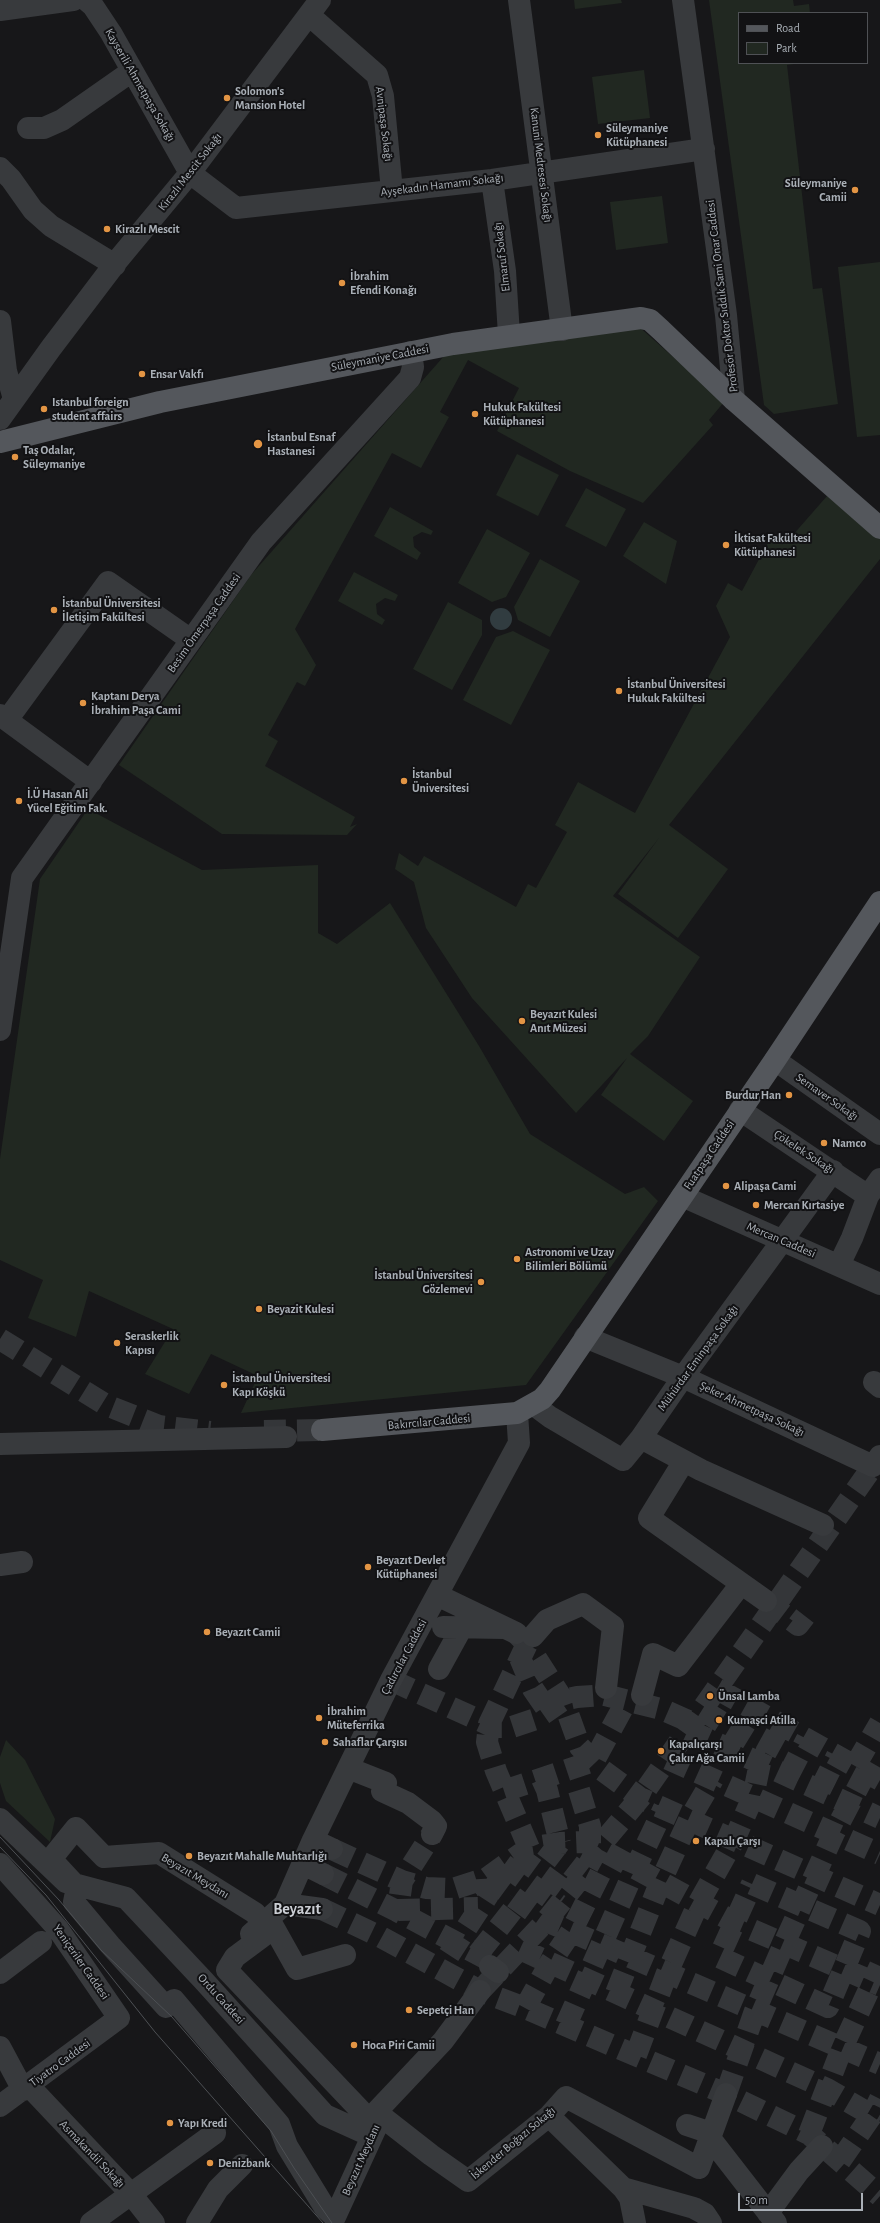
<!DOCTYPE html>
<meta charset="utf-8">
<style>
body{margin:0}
#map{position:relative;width:880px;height:2223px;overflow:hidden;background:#171719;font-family:"Alegreya Sans",sans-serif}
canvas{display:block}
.legend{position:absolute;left:738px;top:12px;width:130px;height:52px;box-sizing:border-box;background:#121214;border:1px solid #4f5155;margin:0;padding:5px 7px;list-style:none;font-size:12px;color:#aab0b7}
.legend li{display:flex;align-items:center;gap:8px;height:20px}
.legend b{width:20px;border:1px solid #4f5155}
.scale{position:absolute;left:738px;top:2193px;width:125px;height:18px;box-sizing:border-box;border:2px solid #aab0b7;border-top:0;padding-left:5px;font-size:12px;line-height:14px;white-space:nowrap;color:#aab0b7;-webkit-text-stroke:3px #121214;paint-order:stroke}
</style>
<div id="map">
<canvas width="880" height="2223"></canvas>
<ul class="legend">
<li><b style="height:5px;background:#54575c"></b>Road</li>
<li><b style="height:11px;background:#212821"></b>Park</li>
</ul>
<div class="scale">50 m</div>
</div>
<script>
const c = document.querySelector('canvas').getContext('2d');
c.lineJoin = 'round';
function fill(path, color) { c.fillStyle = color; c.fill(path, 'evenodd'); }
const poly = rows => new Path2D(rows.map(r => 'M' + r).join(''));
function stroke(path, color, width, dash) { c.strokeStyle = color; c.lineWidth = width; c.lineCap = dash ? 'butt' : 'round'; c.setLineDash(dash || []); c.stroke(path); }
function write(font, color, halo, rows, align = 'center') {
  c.font = font + ' "Alegreya Sans",sans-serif'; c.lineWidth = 4; c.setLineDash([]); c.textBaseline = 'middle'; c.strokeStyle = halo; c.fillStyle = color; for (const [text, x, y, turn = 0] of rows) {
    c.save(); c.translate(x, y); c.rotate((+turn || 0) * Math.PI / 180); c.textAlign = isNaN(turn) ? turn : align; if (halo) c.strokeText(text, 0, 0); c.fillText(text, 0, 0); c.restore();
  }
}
const green = poly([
 [574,0,621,0,622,3,575,9],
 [709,0,793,0,794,6,809,4,810,13,739,13,739,63,801,63,787,65,813,289,822,288,838,404,774,414,764,405],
 [644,70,650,118,598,124,592,77],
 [662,196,668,243,616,250,610,202],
 [880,262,880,435,857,437,838,267],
 [637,325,724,402,709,420,713,425,643,503,570,471,497,431,519,388,468,360,440,412,449,417,421,468,392,453,295,629,316,665,305,686,297,682,268,735,278,741,265,766,355,817,350,827,357,824,347,835,222,834,119,765,251,575,452,347],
 [517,454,559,475,538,516,496,495],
 [586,488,626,509,606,547,565,526],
 [827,496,880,537,880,559,669,825,728,869,678,938,618,894,659,838,613,896,700,957,648,1036,630,1054,693,1101,664,1141,601,1095,627,1058,576,1113,472,998,426,928,414,882,395,869,399,853,418,866,424,856,516,907,528,884,536,888,567,832,555,825,578,782,635,813,730,637,716,606,728,583,742,591,772,535,792,536],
 [390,507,433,531,431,535,422,532,413,537,414,547,421,553,417,560,374,536],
 [644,522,677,541,666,584,623,556],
 [487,529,530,553,506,597,492,602,458,583],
 [540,559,580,581,550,637,518,620,514,607],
 [354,572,398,595,395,601,385,598,376,604,377,614,385,620,382,625,338,601],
 [448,602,482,620,482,635,452,690,413,669],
 [513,631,550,650,511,725,463,700,496,637],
 [88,809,202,870,318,865,318,933,337,944,390,903,479,1046,530,1134,625,1194,644,1187,658,1201,526,1385,241,1413,258,1376,211,1354,189,1394,145,1374,173,1329,89,1291,76,1337,28,1318,43,1280,0,1260,0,1159,40,879],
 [6,1740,25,1760,55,1819,50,1842,6,1801,0,1783,0,1757]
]);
const water = poly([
 '490 619a11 11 0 1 1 22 0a11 11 0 1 1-22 0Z'
]);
const minorTunnel = poly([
 [766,1601,798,1625,805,1616],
 [516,1633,527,1644,563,1700,580,1747,602,1770,640,1798,880,1905],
 [520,1658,533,1689,548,1711],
 [391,1680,494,1727,512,1727,536,1719,563,1700,577,1697,605,1695,661,1709,693,1723],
 [717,1689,880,1780],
 [702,1710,767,1750],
 [688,1730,880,1818],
 [668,1759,880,1854],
 [855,1766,880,1723],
 [788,1776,807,1739],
 [542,1779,547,1790,560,1843],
 [579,1790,590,1826,590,1845],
 [820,1790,837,1756],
 [504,1791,594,1761,627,1700],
 [544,1845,583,1875],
 [529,1848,496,1771,487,1742,489,1724,527,1644,533,1636],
 [332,1849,402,1881,426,1888,453,1889,487,1878,529,1848,560,1843,583,1842,598,1848,734,1922,880,1985],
 [517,1856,568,1893],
 [504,1865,559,1905],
 [323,1874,397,1911,502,1967],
 [487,1878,546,1921,880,2064],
 [752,1884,860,1931,828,2007,719,1957,752,1884],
 [400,1895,402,1881,432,1834],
 [322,1909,381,1937,480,1991,525,2008,726,2094,809,2134,880,2196],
 [398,1910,478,1908],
 [520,1949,827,2089,880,2120],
 [478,1954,519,1902],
 [449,1955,488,1895,487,1878],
 [480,1991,546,1921,583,1875,598,1848,640,1798,873,1466],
 [616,1993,660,1883,689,1820,713,1779],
 [525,2008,550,1963,571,1932,606,1862],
 [566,2025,635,1869,664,1808],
 [636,2055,667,1973,698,1904,734,1840,753,1797,760,1763,781,1725],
 [726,2094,755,2011,784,1944,834,1833,866,1772],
 [809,2134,842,2048,880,1966],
 [840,2161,872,2115,880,2099]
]);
const majorTunnel = poly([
 [0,1339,106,1405,159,1426,210,1432],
 [264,1431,322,1430]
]);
const minor = poly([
 [86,0,93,6,111,33,190,173,236,208,492,180,704,149],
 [519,0,562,330],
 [683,0,726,315,734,400],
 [0,10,73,0],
 [309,15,377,75,383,96,392,191],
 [28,128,44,128,62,120,132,71],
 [0,168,11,179,33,210,51,226,115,265],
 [492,180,505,271,509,335],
 [0,321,6,371,14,399],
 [0,419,51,348,117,261,190,173,320,0],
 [0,715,91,782],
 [7,720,108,582,191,640],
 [0,1030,22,878,261,542,410,378,413,367,411,352],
 [775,1060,880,1134],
 [740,1110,868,1196],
 [682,1196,880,1284],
 [839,1265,852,1238,868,1196,880,1179],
 [585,1337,683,1377,873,1466,880,1456],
 [874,1382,880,1387],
 [534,1405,550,1417,623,1460,641,1438,683,1377,833,1171],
 [641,1438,701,1470,823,1525],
 [0,1444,286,1437],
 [684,1461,649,1518,766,1601],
 [0,1565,22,1562],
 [437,1595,516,1633],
 [443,1627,505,1628],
 [533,1636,547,1620,583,1604,613,1626,606,1688],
 [439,1669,461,1629],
 [642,1695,653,1654,678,1666,741,1584],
 [348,1768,386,1783,382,1791,408,1803,432,1821,436,1826,432,1834],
 [0,1819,66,1882,126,1898,204,1981,325,2115,367,2134,376,2112,443,2041,480,1991],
 [76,1828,104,1857,159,1853,255,1913,263,1924,266,1934,235,1957,227,1970,364,2114,380,2119,335,2217,325,2208,287,2146,279,2124,174,2000,166,2007,110,1945,74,1902,77,1887,51,1859,76,1828],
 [313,1840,332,1849],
 [0,1864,58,1929,119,2018,0,2106],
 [303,1864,323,1874],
 [285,1904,322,1909],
 [269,1919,297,1969,345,1955],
 [251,1934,285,1904,313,1840,391,1680,519,1443,517,1413],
 [490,1966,498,1972],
 [0,1973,41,1942],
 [0,2047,23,2090],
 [29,2086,131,2194,154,2223],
 [376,2112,431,2155,468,2181,549,2116,566,2097,699,2168,726,2094],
 [549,2116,623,2188,630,2198,635,2223],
 [687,2125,711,2133],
 [710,2138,776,2223],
 [623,2188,694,2208,705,2214,711,2223],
 [768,2213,799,2171,822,2146],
 [91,2223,215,2133],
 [197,2223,218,2189,242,2165]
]);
const major = poly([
 [0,442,160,402,453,344,641,318,650,320,661,330,734,400,880,528],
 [322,1430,517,1413,542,1399,550,1390,775,1060,880,902]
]);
const tram = poly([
 [0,1837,59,1900,101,1950,172,2017,271,2131,294,2168,332,2223],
 [0,1847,46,1895,155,2032,323,2223]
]);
const markers = [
 [227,98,4,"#e39544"],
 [598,135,4,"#e39544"],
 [855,190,4,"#e39544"],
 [107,229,4,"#e39544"],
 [342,283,4,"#e39544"],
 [142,374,4,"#e39544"],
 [44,409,4,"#e39544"],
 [475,414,4,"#e39544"],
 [258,444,5,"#e39544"],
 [15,457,4,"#e39544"],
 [726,545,4,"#e39544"],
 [54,610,4,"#e39544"],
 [619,691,4,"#e39544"],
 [83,703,4,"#e39544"],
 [404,781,4,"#e39544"],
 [19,801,4,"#e39544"],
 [522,1021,4,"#e39544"],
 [789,1095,4,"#e39544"],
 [824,1143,4,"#e39544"],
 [726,1186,4,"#e39544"],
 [756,1205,4,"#e39544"],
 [517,1259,4,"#e39544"],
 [481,1282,4,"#e39544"],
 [259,1309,4,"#e39544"],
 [117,1343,4,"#e39544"],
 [224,1385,4,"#e39544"],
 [368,1567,4,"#e39544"],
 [207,1632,4,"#e39544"],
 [710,1696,4,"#e39544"],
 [319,1718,4,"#e39544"],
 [719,1720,4,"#e39544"],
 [325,1742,4,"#e39544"],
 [661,1751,4,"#e39544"],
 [696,1841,4,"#e39544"],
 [189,1856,4,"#e39544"],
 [409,2010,4,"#e39544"],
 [354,2045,4,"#e39544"],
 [170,2123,4,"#e39544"],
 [210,2163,4,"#e39544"]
];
const streetNames = [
 ["Kayserili Ahmetpaşa Sokağı",140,85,60],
 ["Avnipaşa Sokağı",384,124,83],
 ["Kanuni Medresesi Sokağı",541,165,83],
 ["Kirazlı Mescit Sokağı",190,172,-52],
 ["Ayşekadın Hamamı Sokağı",442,185,-7],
 ["Elmaruf Sokağı",502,257,-97],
 ["Profesör Doktor Sıddık Sami Onar Caddesi",722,296,-97],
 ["Süleymaniye Caddesi",380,358,-11],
 ["Besim Ömerpaşa Caddesi",204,623,-55],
 ["Semaver Sokağı",827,1097,35],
 ["Çökelek Sokağı",804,1152,33],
 ["Fuatpaşa Caddesi",709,1155,-56],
 ["Mercan Caddesi",781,1240,23],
 ["Mühürdar Eminpaşa Sokağı",698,1358,-54],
 ["Şeker Ahmetpaşa Sokağı",752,1409,25],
 ["Bakırcılar Caddesi",429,1422,-5],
 ["Çadırcılar Caddesi",404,1657,-62],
 ["Beyazıt Meydanı",195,1876,31],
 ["Yeniçeriler Caddesi",81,1962,55],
 ["Ordu Caddesi",221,1999,48],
 ["Tiyatro Caddesi",60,2063,-36],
 ["İskender Boğazı Sokağı",513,2143,-40],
 ["Asmakandil Sokağı",92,2154,46],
 ["Beyazıt Meydanı",361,2160,-66]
];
const poiNames = [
 ["Solomon's",235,91],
 ["Mansion Hotel",235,105],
 ["Süleymaniye",606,128],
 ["Kütüphanesi",606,142],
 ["Süleymaniye",847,183,"right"],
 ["Camii",847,197,"right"],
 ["Kirazlı Mescit",115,229],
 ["İbrahim",350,276],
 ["Efendi Konağı",350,290],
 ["Ensar Vakfı",150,374],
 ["Istanbul foreign",52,402],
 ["student affairs",52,416],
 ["Hukuk Fakültesi",483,407],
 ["Kütüphanesi",483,421],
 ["İstanbul Esnaf",267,437],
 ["Hastanesi",267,451],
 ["Taş Odalar,",23,450],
 ["Süleymaniye",23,464],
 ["İktisat Fakültesi",734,538],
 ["Kütüphanesi",734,552],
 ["İstanbul Üniversitesi",62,603],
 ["İletişim Fakültesi",62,617],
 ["İstanbul Üniversitesi",627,684],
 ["Hukuk Fakültesi",627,698],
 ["Kaptanı Derya",91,696],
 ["İbrahim Paşa Cami",91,710],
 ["İstanbul",412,774],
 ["Üniversitesi",412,788],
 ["İ.Ü Hasan Ali",27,794],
 ["Yücel Eğitim Fak.",27,808],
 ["Beyazıt Kulesi",530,1014],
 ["Anıt Müzesi",530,1028],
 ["Burdur Han",781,1095,"right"],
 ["Namco",832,1143],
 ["Alipaşa Cami",734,1186],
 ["Mercan Kırtasiye",764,1205],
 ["Astronomi ve Uzay",525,1252],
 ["Bilimleri Bölümü",525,1266],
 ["İstanbul Üniversitesi",473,1275,"right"],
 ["Gözlemevi",473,1289,"right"],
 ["Beyazit Kulesi",267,1309],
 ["Seraskerlik",125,1336],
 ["Kapısı",125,1350],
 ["İstanbul Üniversitesi",232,1378],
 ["Kapı Köşkü",232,1392],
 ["Beyazıt Devlet",376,1560],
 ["Kütüphanesi",376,1574],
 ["Beyazıt Camii",215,1632],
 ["Ünsal Lamba",718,1696],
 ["İbrahim",327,1711],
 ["Müteferrika",327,1725],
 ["Kumaşci Atilla",727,1720],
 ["Sahaflar Çarşısı",333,1742],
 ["Kapalıçarşı",669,1744],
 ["Çakır Ağa Camii",669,1758],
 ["Kapalı Çarşı",704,1841],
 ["Beyazıt Mahalle Muhtarlığı",197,1856],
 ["Sepetçi Han",417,2010],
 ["Hoca Piri Camii",362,2045],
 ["Yapı Kredi",178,2123],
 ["Denizbank",218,2163]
];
const districtNames = [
 ["Beyazıt",297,1909]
];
fill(green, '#212821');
fill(water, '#313c40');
stroke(minorTunnel, '#343639', 22, [22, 11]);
stroke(majorTunnel, '#343639', 22, [22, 11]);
stroke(minor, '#383a3d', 22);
stroke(major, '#54575c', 22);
stroke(tram, '#4d5054', 1);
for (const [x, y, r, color] of markers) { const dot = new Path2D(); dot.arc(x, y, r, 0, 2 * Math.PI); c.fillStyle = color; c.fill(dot); stroke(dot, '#121214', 1.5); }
write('12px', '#aab0b7', '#121214', streetNames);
write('bold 12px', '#aab0b7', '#121214', poiNames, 'left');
write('bold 16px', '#cbced4', '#121214', districtNames);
</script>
